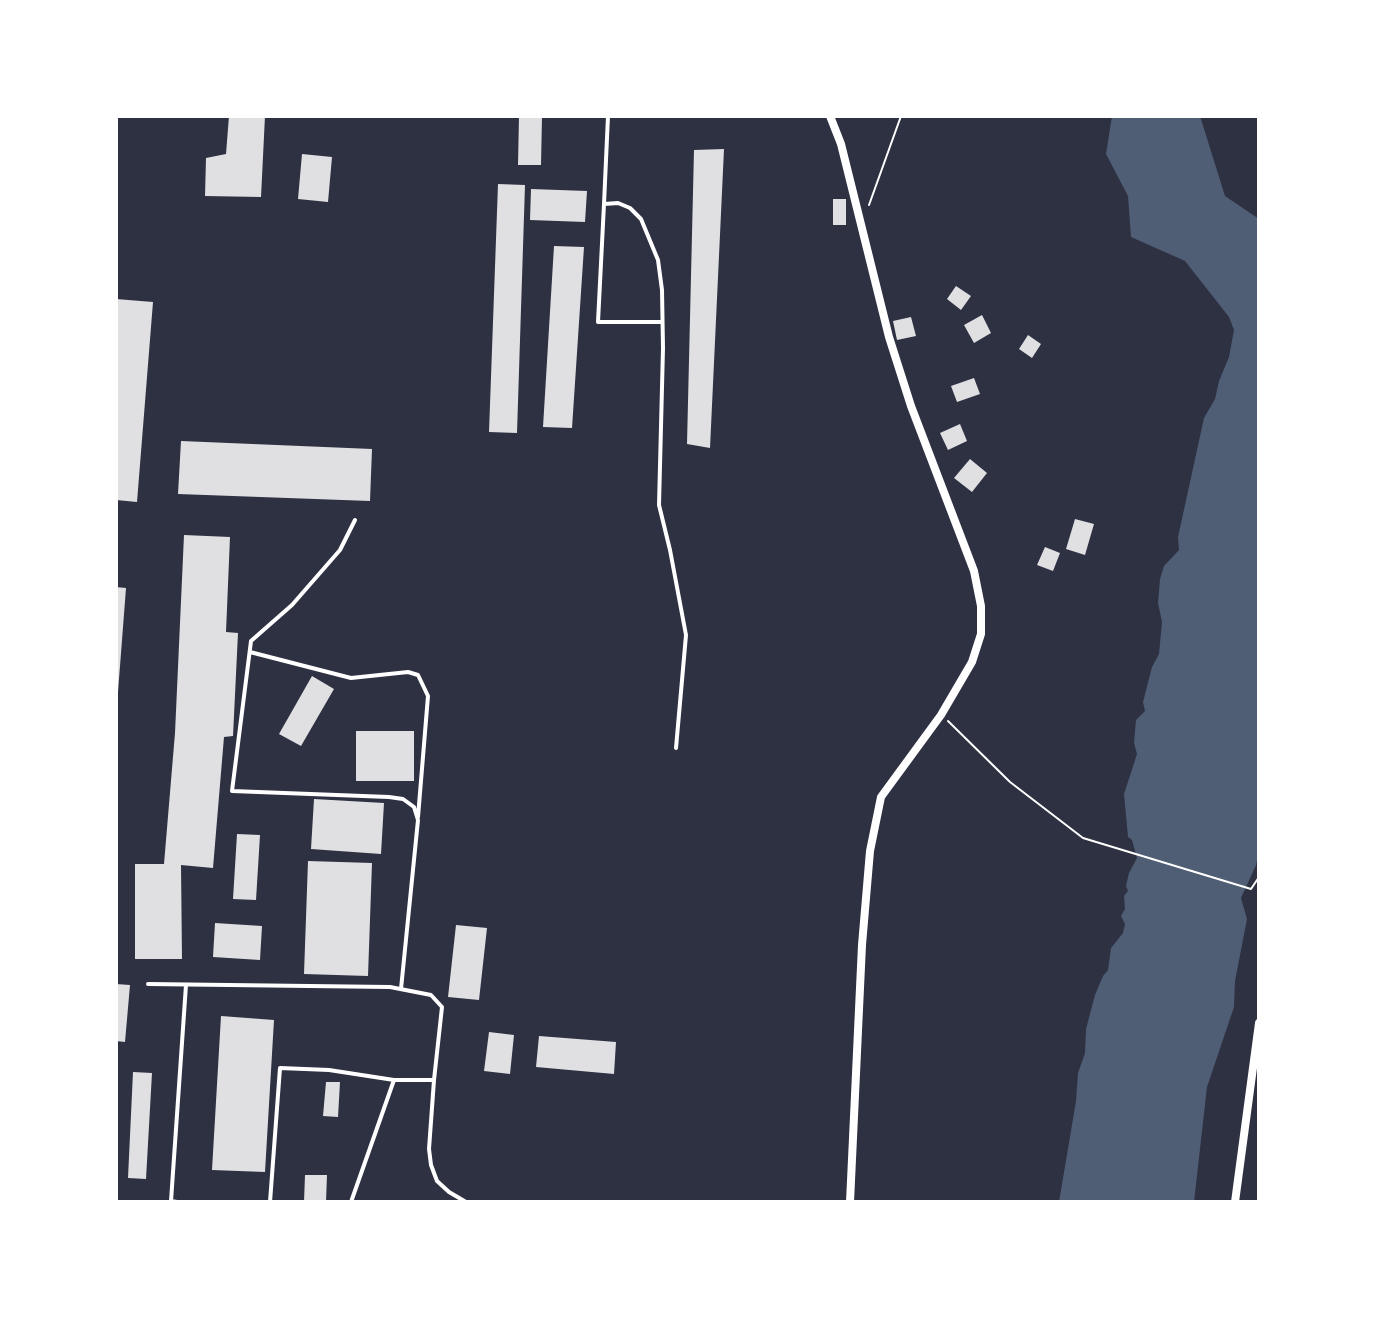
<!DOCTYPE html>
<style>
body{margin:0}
#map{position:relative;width:1375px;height:1318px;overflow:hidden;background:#2d3142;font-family:"PT Serif",serif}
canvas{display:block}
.frame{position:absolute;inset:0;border:118px solid #fff;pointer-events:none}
</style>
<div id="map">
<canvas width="1375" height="1318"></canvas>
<div class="frame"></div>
</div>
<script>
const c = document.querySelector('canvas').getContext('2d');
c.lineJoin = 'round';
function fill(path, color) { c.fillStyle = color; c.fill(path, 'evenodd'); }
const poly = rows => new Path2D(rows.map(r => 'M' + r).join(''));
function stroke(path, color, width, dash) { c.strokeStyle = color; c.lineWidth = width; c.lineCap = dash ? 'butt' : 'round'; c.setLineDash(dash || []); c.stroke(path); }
const water = poly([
 [1112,116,1200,116,1225,196,1259,219,1259,849,1256,865,1241,898,1247,919,1235,981,1234,1007,1207,1087,1194,1202,1059,1202,1076,1101,1078,1073,1085,1053,1086,1029,1095,995,1103,976,1108,970,1111,948,1123,933,1125,924,1121,916,1125,909,1124,896,1128,891,1126,886,1129,873,1137,858,1132,840,1128,837,1124,794,1137,754,1134,743,1136,720,1145,711,1143,702,1152,667,1159,654,1162,622,1158,603,1160,579,1164,566,1179,550,1178,537,1204,418,1215,399,1219,381,1229,357,1234,330,1229,317,1185,261,1131,237,1128,196,1106,154]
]);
const building = poly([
 [229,116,265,116,261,197,205,196,206,158,226,154],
 [519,116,542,116,541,165,518,165],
 [724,149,710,448,687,444,694,150],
 [302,154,332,157,328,202,298,199],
 [498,184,525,185,517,433,489,432],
 [531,189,587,191,585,222,530,220],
 [833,199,846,199,846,225,833,225],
 [554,246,584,247,572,428,543,427],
 [956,286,971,296,961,310,947,299],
 [116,299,153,302,137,502,116,500],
 [982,315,991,333,974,343,964,325],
 [911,317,916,336,897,340,893,321],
 [1028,335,1041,344,1032,358,1019,349],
 [974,378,980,394,957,402,951,386],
 [960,424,967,441,948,450,940,433],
 [181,441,372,449,370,501,178,494],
 [970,459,987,473,972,492,954,478],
 [1075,519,1094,524,1085,555,1066,549],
 [184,535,230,537,226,632,238,633,233,736,224,737,213,868,181,865,182,959,135,959,135,864,164,864,175,733],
 [1045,547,1060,553,1053,571,1037,565],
 [116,587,126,588,118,692,116,692],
 [312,676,334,689,301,746,279,734],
 [356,731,414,731,414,781,356,781],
 [314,799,384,803,381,854,311,849],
 [237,834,260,835,256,900,233,899],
 [308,861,372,863,368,976,304,974],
 [215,923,262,926,260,960,213,957],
 [456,925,487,928,479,1000,448,997],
 [116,984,130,985,125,1042,116,1041],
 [221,1016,274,1020,265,1172,212,1170],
 [489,1032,514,1035,510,1074,484,1071],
 [539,1036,616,1042,614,1074,536,1067],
 [133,1072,152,1073,146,1179,128,1178],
 [326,1082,340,1082,338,1117,323,1116],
 [305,1175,327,1175,326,1202,304,1202]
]);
const path = poly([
 [869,205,901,116],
 [948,721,1010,782,1083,838,1251,889,1259,877]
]);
const service = poly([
 [608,116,604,204,618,203,630,208,641,219,658,260,662,290,663,348,659,505,670,550,686,635,676,748],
 [604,204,598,322,662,322],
 [355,520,340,550,292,605,251,641,232,791,389,797,403,799,414,807,418,820,401,989],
 [250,652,351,678,408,672,418,675,428,696,418,817],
 [148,984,390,987,431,995,442,1007,434,1080],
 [394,1080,434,1080,429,1149,431,1165,437,1181,449,1192,466,1202],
 [177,1202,171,1201,186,985],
 [270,1202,280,1068,329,1070,394,1080,351,1202]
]);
const minor = poly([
 [830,116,841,144,889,337,911,406,974,571,981,606,981,634,972,662,941,715,881,797,870,851,862,945,850,1202],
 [1235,1202,1259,1023]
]);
fill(water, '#4f5d75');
fill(building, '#e0e0e3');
stroke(path, '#fff', 2);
stroke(service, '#fff', 4);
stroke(minor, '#fff', 8);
</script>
